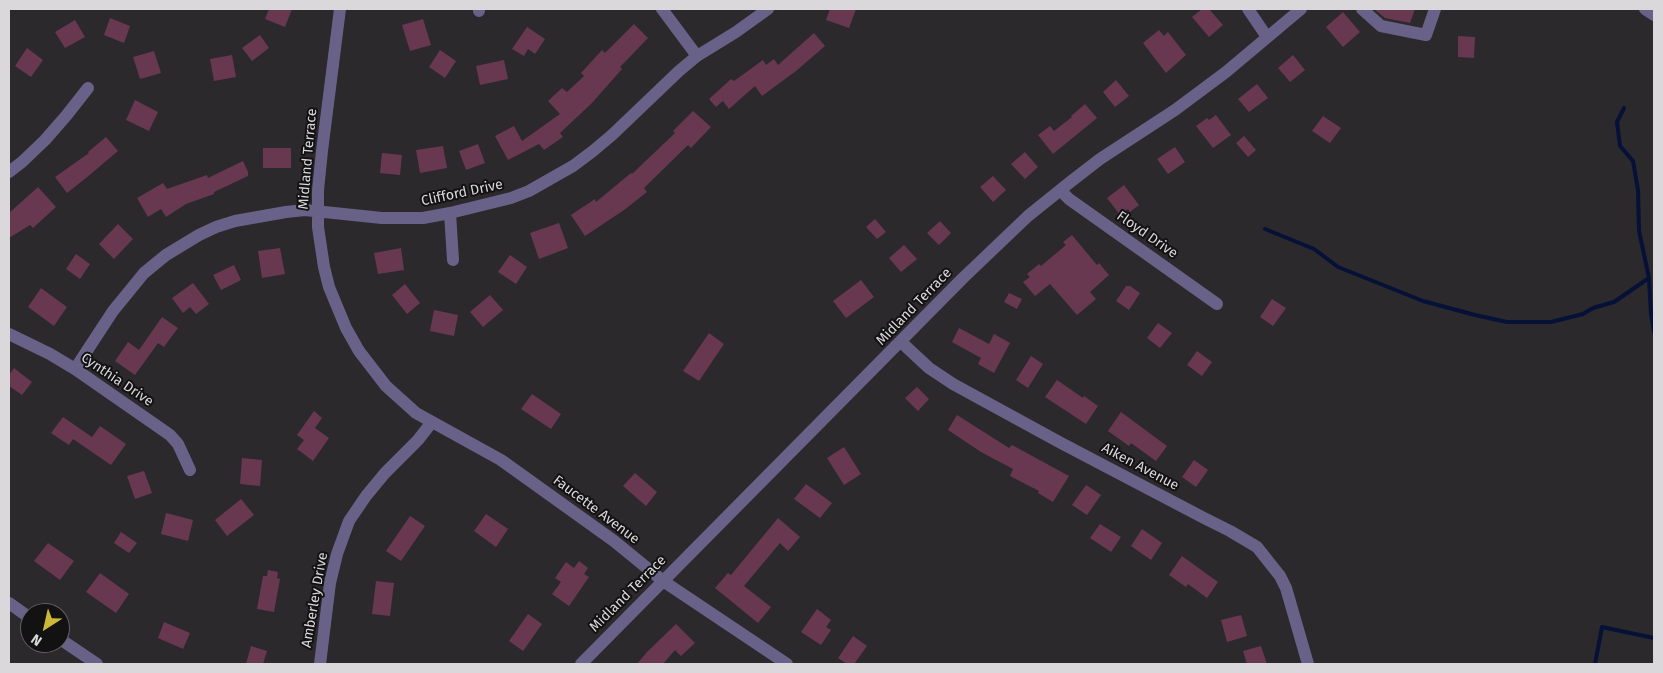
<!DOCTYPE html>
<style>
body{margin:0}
#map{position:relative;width:1663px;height:673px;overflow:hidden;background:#2b292c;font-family:"Fira Sans",sans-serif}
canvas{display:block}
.frame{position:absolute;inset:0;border:10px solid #dad8da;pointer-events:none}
.north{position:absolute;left:20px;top:603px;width:50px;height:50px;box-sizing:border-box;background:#131213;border:1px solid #636163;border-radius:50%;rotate:215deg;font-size:14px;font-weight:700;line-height:20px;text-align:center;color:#dad8da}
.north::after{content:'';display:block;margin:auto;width:18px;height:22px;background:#ceb837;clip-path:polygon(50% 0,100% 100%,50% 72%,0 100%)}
</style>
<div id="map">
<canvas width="1663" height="673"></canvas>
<div class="frame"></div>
<div class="north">N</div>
</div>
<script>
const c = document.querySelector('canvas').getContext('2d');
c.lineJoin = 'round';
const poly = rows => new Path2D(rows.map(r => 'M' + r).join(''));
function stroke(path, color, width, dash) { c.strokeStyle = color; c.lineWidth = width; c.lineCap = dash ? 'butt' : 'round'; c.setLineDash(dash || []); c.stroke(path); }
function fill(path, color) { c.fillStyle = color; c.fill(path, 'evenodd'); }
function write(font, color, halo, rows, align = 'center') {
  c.font = font + ' "Fira Sans",sans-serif'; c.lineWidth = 4; c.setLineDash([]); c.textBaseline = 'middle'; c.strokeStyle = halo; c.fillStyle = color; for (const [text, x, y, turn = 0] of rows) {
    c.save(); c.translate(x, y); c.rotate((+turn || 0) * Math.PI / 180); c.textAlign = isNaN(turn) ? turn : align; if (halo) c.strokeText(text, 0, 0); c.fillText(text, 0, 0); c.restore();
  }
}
const stream = poly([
 [1624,108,1617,122,1620,146,1633,161,1638,190,1639,231,1649,278,1651,314,1654,332],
 [1265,229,1314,249,1338,267,1423,301,1475,315,1507,322,1551,322,1583,314,1593,308,1614,302,1649,278],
 [1595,664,1602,627,1654,638]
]);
const building = poly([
 [269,9,292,9,285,27,265,19],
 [830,9,856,9,849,28,826,20],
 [1202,9,1209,9,1223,25,1209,37,1192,17],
 [1374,9,1415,9,1410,23,1385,18],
 [1343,12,1360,32,1343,47,1326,27],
 [110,18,130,26,124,43,104,35],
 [423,19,431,45,410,51,402,25],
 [75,20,85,37,65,48,55,32],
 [634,24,648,38,620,67,622,69,592,103,560,133,563,137,544,150,539,144,508,160,495,136,514,126,522,141,560,114,548,101,562,88,567,92,584,76,581,73,602,50,605,53],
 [527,27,545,39,535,54,528,49,524,56,512,49],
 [1159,30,1164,36,1168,32,1186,55,1166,73,1143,43],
 [814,33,825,46,796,71,762,96,755,86,729,109,723,101,716,107,709,99,731,79,734,81,763,60,766,65,774,59,778,65],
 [260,35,269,48,252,61,242,48],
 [1458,36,1475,37,1474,58,1458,57],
 [27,48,43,60,31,77,15,66],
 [440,50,456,61,445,78,429,67],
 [154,51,161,73,140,79,133,57],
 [232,55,236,77,214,81,210,59],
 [1293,55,1305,70,1290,82,1278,68],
 [504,60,508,79,480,85,476,66],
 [1116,80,1129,96,1115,107,1103,92],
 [1257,84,1268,98,1249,112,1238,99],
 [135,100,158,112,149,131,126,120],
 [1085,104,1097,118,1053,154,1038,135,1050,126,1054,131,1072,117,1071,116],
 [693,111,711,127,691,148,688,145,644,188,647,192,624,210,585,236,571,215,595,199,596,202,631,173,632,174,675,133,673,131],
 [1216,115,1231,135,1213,148,1196,126,1207,118,1209,120],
 [1323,116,1341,128,1330,143,1312,131],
 [1244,136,1256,150,1248,157,1236,143],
 [106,137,118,151,86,178,67,193,55,177,89,153,88,152],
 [478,144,485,163,466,170,459,151],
 [443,146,447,168,420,173,416,150],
 [1175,147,1185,162,1168,174,1157,159],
 [263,148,291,148,291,168,263,168],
 [1025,152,1038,167,1025,179,1011,164],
 [382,153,402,155,400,175,380,173],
 [243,161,248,172,248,176,214,192,214,194,186,204,166,217,161,209,148,217,137,198,163,183,167,189,207,175,208,178],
 [993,176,1006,190,993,202,980,187],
 [1124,185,1139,205,1130,212,1128,209,1120,215,1107,198],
 [38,187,56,207,33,228,30,225,9,238,9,213],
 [875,219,886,232,877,239,866,227],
 [940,221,951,233,939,245,927,233],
 [559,223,568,248,539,259,530,233],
 [118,224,133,239,114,259,99,244],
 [1072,235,1097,265,1099,263,1109,275,1090,292,1096,299,1077,315,1050,284,1035,296,1023,282,1030,277,1027,274,1039,264,1041,266,1066,245,1063,242],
 [904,245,917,259,901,272,889,258],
 [280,248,285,274,262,278,258,251],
 [401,248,404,270,378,274,374,253],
 [76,254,90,264,80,279,66,269],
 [510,255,527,267,516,284,498,272],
 [234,265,241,280,221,290,213,275],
 [861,280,874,297,846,318,833,301],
 [193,283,209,304,196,314,190,307,183,313,172,298],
 [405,284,420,303,407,314,392,295],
 [1126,286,1130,286,1140,293,1129,310,1116,301],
 [41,288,67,307,54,326,28,307],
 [1009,293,1022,299,1017,309,1004,302],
 [490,295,503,310,483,327,470,312],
 [1272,299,1286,308,1273,326,1260,317],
 [434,310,458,315,454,336,430,331],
 [162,317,178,328,164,347,158,343,135,375,115,361,128,342,139,350],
 [1158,323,1172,333,1160,348,1147,338],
 [959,328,989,344,994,334,1010,343,994,373,978,364,981,358,952,342],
 [709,333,724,344,699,381,683,371],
 [1197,351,1212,362,1202,376,1187,365],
 [1031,356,1043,364,1028,388,1016,380],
 [14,368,32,382,22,395,9,386,9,375],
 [1057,380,1083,398,1084,396,1098,406,1086,424,1045,397],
 [917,387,929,399,918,411,905,398],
 [532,394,561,414,551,429,521,409],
 [314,411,322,418,315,428,329,438,313,461,297,449,304,440,297,435],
 [1121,412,1167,446,1156,461,1131,443,1129,446,1108,431],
 [957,415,1009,448,1012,445,1069,476,1053,502,1038,493,1039,491,1010,476,1013,469,981,452,948,430],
 [63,417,92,437,100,426,126,444,111,465,73,439,69,445,51,433],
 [844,447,861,474,844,485,827,458],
 [242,458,262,460,260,486,240,484],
 [1194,460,1208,470,1196,487,1182,477],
 [144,471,152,493,135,499,127,476],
 [635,473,657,492,646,506,623,486],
 [806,484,832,503,820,518,794,499],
 [1086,485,1101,495,1087,515,1072,505],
 [241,499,254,515,227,536,215,520],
 [166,513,193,520,188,541,161,534],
 [486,514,508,529,496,547,474,531],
 [410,516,425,526,401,561,386,551],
 [778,518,800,537,788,551,780,543,744,586,771,607,758,623,715,588,728,573,731,575],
 [1100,524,1121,537,1111,552,1090,538],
 [1142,529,1162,543,1151,560,1131,546],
 [121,532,137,543,129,553,114,543],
 [48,543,74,561,60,580,34,561],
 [1182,556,1218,582,1207,598,1188,584,1186,587,1169,575],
 [579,561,588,568,584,574,589,577,569,606,552,594,561,582,555,578,566,562,574,568],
 [268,570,278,572,277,578,280,579,274,612,257,609,263,576,267,576],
 [100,573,129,594,116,613,86,592],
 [376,581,394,583,390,616,372,614],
 [817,609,831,620,826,627,831,630,821,645,801,632],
 [528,614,542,624,523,651,509,641],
 [1241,615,1247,636,1227,642,1221,620],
 [164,622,190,633,183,649,158,638],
 [676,624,695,643,681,656,675,650,663,664,637,664,647,652],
 [853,636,867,646,854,664,847,664,838,658],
 [251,646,267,651,263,664,246,664],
 [1261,646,1267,664,1247,664,1243,651]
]);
const minor = poly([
 [340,9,322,151,318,190,318,227,324,267,329,287,346,328,359,351,386,386,416,413,501,460,614,541,663,581,787,664],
 [662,9,697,56],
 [1248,9,1267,37],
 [1362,9,1381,26,1426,35,1435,9],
 [1645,9,1654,15],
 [479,11,479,9],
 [9,172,22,162,45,140,66,116,88,88],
 [1060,190,1069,199,1217,304],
 [450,213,453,260],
 [9,334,50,354,75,369,170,435,178,444,190,470],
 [901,342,929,368,953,384,1061,443,1204,518,1230,531,1257,547,1280,576,1286,588,1308,664],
 [75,369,113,311,144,273,166,255,199,235,216,227,235,221,286,212,305,210,382,218,423,218,450,213,511,198,529,191,573,166,593,151,612,135,679,71,697,56,736,32,768,9],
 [9,603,30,618],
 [60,639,97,664],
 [320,664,330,583,337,554,349,521,366,496,385,473,418,440,432,422],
 [581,664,963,278,1028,216,1069,183,1100,159,1175,110,1226,72,1301,9]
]);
const streetNames = [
 ["Midland Terrace",308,159,-85],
 ["Clifford Drive",462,193,-12],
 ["Floyd Drive",1147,235,35],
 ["Midland Terrace",914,307,-46],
 ["Cynthia Drive",117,380,34],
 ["Aiken Avenue",1140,467,28],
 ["Faucette Avenue",596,510,37],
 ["Midland Terrace",628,594,-45],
 ["Amberley Drive",315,600,-80]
];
stroke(stream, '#051137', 4);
fill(building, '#683851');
stroke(minor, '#696288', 12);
write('14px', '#dad8da', '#131213', streetNames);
</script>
